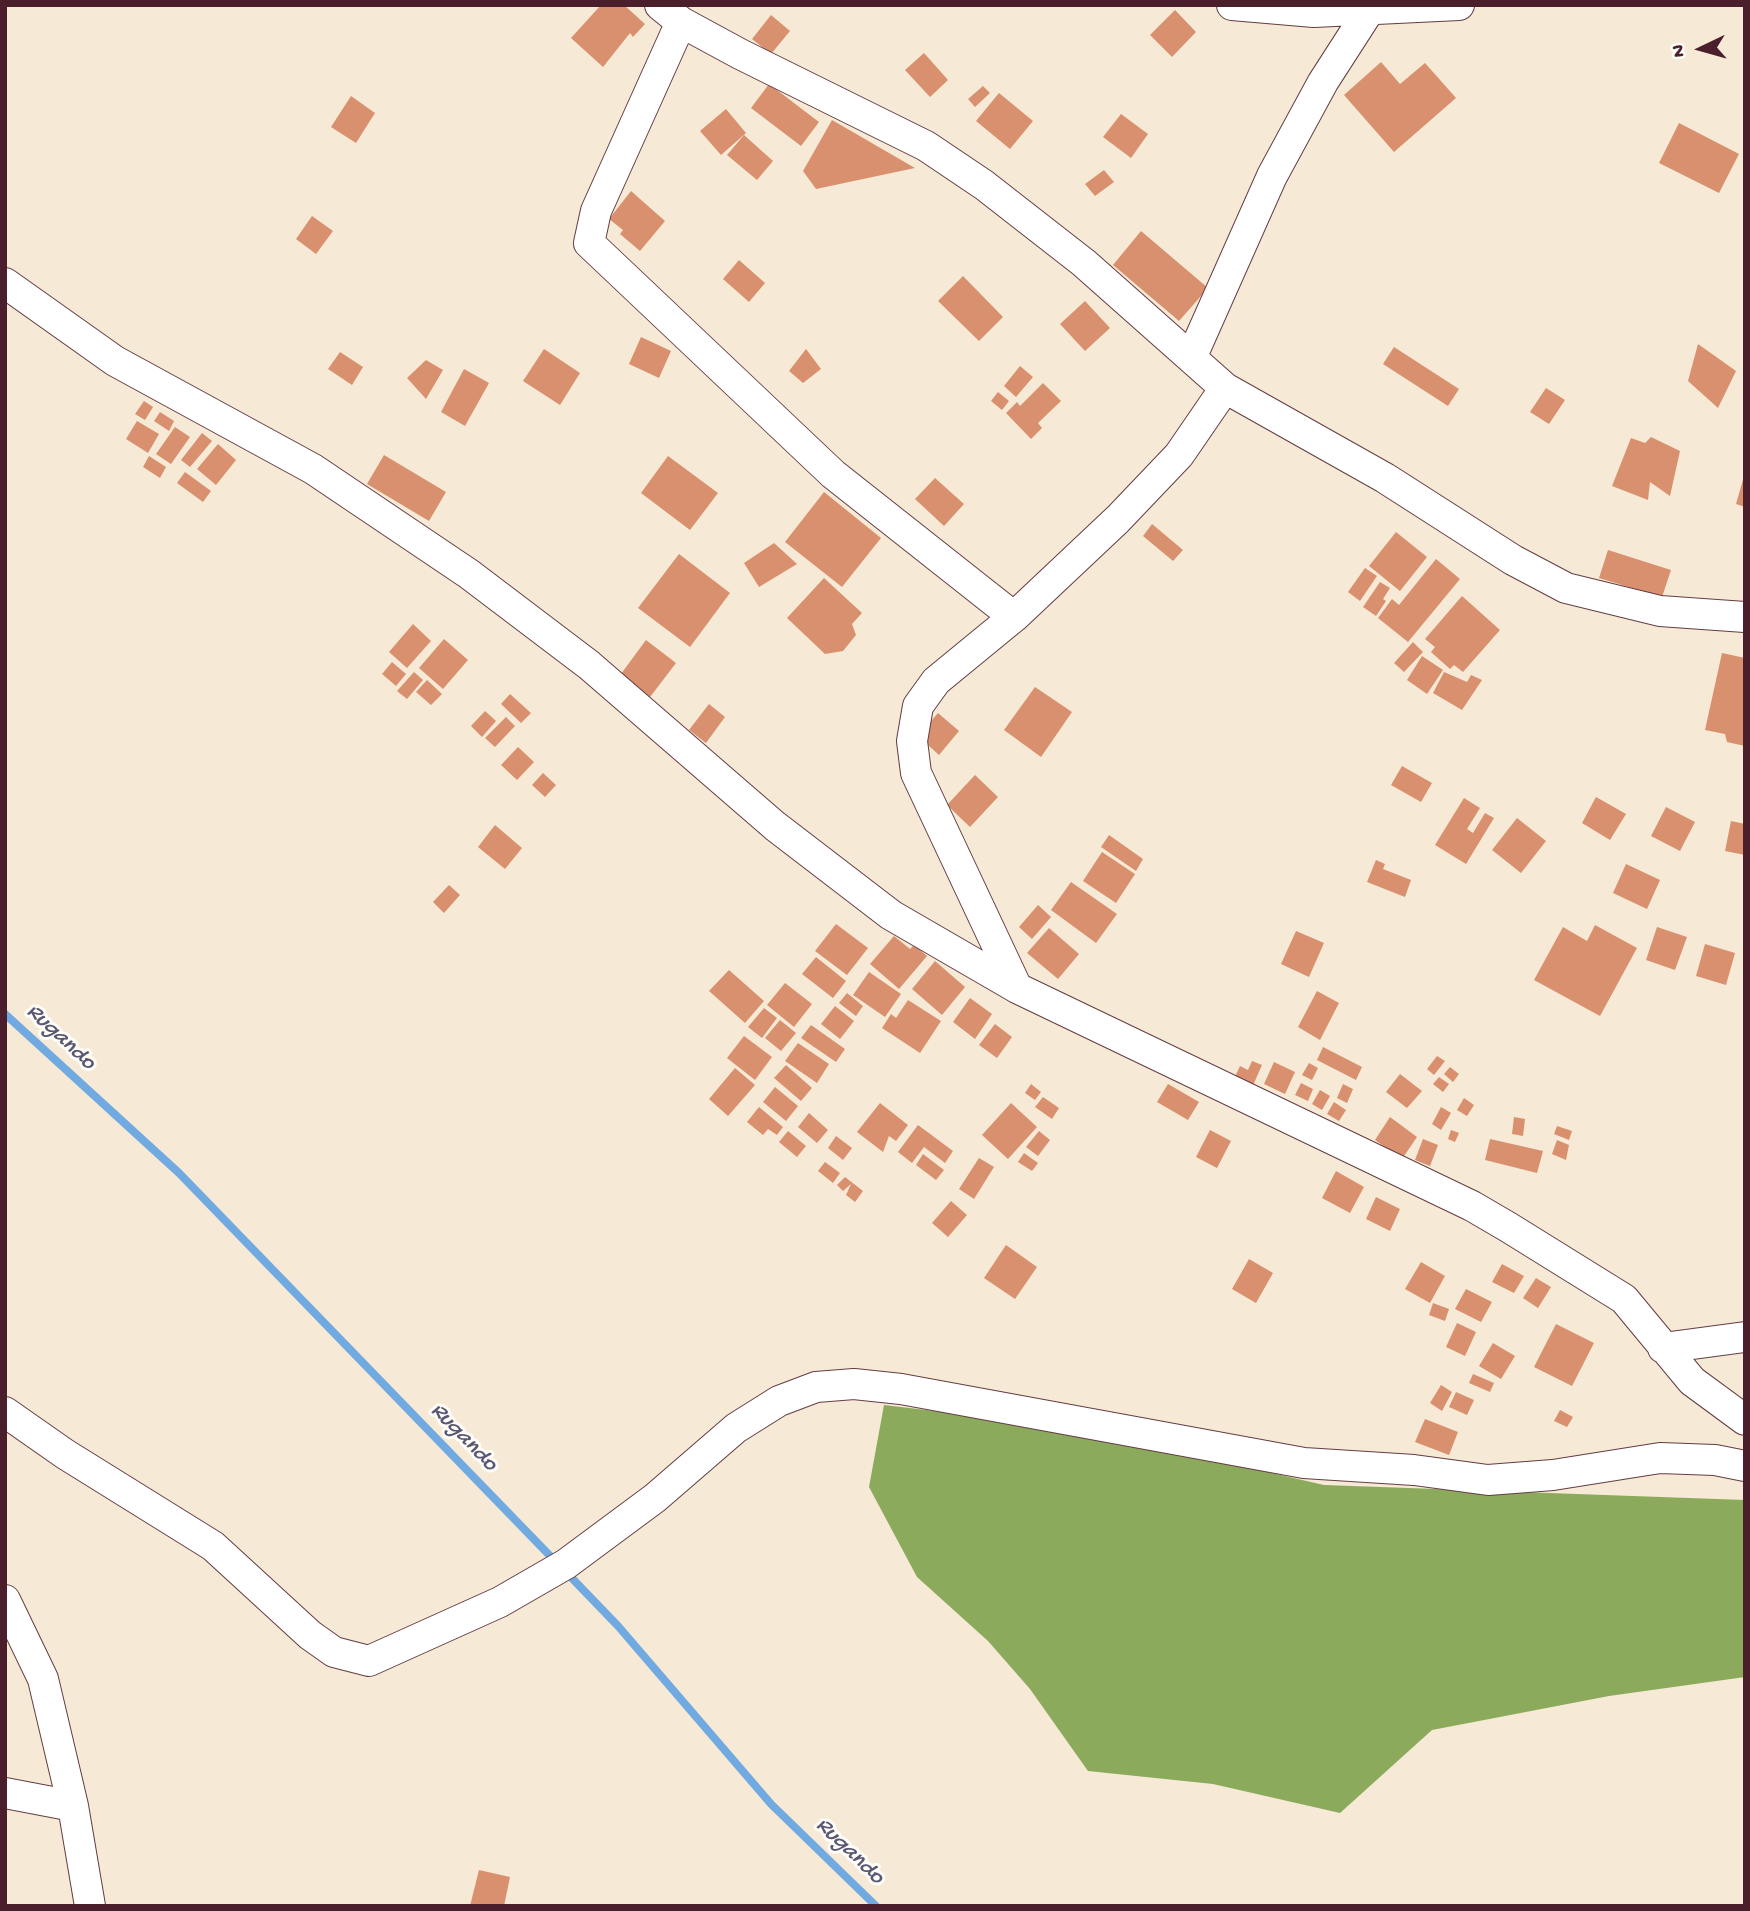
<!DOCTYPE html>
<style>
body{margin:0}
#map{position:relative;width:1750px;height:1911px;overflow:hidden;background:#f6e9d5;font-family:"Gochi Hand",sans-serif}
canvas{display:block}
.frame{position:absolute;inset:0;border:7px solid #4a1f2b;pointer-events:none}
.north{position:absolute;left:1666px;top:14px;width:70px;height:70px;-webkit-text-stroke:5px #fdfcf7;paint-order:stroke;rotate:265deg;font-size:19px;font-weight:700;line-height:28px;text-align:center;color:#4a1f2b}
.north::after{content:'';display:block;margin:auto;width:24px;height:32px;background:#4a1f2b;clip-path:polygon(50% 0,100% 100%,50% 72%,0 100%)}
</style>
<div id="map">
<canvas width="1750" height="1911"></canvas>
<div class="frame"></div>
<div class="north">N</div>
</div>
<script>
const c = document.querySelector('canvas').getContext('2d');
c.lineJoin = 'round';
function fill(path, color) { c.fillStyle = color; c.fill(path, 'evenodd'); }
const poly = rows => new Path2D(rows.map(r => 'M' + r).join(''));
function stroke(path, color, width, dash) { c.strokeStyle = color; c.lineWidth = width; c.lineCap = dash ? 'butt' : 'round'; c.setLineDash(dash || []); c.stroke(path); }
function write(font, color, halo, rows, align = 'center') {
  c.font = font + ' "Gochi Hand",sans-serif'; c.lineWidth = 6; c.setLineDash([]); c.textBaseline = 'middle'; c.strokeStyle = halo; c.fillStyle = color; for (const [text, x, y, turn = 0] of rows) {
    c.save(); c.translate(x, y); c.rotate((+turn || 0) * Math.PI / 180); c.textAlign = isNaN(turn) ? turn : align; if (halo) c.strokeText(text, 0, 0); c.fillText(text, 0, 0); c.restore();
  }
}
const forest = poly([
 [884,1405,1071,1427,1324,1485,1745,1500,1745,1677,1609,1696,1432,1730,1340,1813,1213,1784,1088,1771,1030,1689,988,1641,917,1577,869,1487]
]);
const stream = poly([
 [5,1014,179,1173,556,1562],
 [565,1571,618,1626,771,1804,876,1906]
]);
const building = poly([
 [601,5,624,5,645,24,633,37,630,33,603,67,571,38],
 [1175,10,1196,32,1172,57,1150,35],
 [771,15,790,31,771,54,752,39],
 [924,53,948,80,930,97,905,70],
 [1381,62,1400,84,1425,63,1456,98,1394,152,1344,95],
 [769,84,819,122,801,146,751,108],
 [983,86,990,93,975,107,968,99],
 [999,93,1033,121,1010,149,976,121],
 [351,96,375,113,356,143,331,127],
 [726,109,746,133,721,155,700,131],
 [1121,114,1148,134,1131,158,1103,137],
 [832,120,915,168,816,189,803,171],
 [1679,123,1739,154,1719,193,1659,163],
 [744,135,773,161,757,180,727,155],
 [1104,170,1114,182,1095,196,1085,184],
 [631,191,665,221,640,251,620,234,623,230,609,219],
 [312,216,333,231,316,254,296,239],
 [1141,231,1208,288,1179,321,1113,265],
 [739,260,765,283,749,302,723,279],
 [963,276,1003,317,979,341,938,301],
 [1085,301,1110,328,1085,351,1060,324],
 [641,337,671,351,659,378,629,364],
 [1698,344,1736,371,1718,408,1688,381],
 [1394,347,1459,389,1448,406,1383,364],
 [544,349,580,373,560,405,523,381],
 [806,349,821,369,803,383,789,371],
 [340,352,363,367,352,385,328,369],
 [426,360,443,370,426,399,407,378],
 [1020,366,1033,377,1016,397,1004,386],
 [464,369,489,383,465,426,441,412],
 [1043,383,1061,401,1038,423,1042,428,1031,439,1006,413,1017,402,1020,406],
 [1546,388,1565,400,1549,424,1530,412],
 [998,392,1009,401,1002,410,991,401],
 [144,401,153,407,145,420,135,414],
 [160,412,174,421,169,431,154,421],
 [137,421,159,434,148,453,126,439],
 [175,427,190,437,171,464,156,454],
 [202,433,212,441,190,467,181,460],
 [1651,437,1680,451,1670,496,1650,482,1648,500,1612,486,1631,438,1645,443],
 [218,444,236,460,216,485,197,469],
 [384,455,446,492,429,521,367,484],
 [149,456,166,467,160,478,143,467],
 [668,456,718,493,690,530,641,493],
 [185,472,211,491,203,502,177,483],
 [1744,476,1745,476,1745,507,1736,504],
 [935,478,964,504,944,526,915,499],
 [824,492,881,538,842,587,785,542],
 [1152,524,1183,550,1173,561,1143,536],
 [1396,532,1427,557,1400,591,1369,566],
 [774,543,797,564,759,587,744,563],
 [1608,550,1671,570,1662,597,1599,578],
 [679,554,730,593,690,647,638,608],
 [1436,559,1460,579,1408,642,1378,618,1392,599,1399,605],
 [1365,568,1377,576,1360,601,1348,592],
 [824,578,862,613,852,624,856,635,843,651,825,654,787,618],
 [1380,582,1390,588,1383,599,1386,601,1376,616,1363,607],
 [1462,596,1500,630,1463,672,1454,665,1450,669,1431,652,1435,647,1425,639],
 [413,624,431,641,407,668,389,652],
 [444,639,468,660,443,689,419,668],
 [646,640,676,663,647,701,618,678],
 [1413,642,1423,652,1404,672,1394,663],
 [1722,653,1745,658,1745,746,1727,742,1725,734,1705,730],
 [1422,656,1443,670,1427,694,1407,680],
 [392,662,406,674,396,686,382,674],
 [414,672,423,680,407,699,397,691],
 [1444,672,1467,682,1471,675,1482,680,1462,710,1433,693],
 [427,680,442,694,431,705,416,692],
 [1035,687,1072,712,1041,757,1004,730],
 [510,694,531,713,521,723,501,704],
 [709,704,725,717,706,743,689,730],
 [485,711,496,721,482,737,471,726],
 [938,713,959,731,939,755,918,736],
 [506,717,515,726,495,747,485,738],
 [518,747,534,762,517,780,501,765],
 [1402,766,1432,783,1421,802,1391,785],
 [543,773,556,785,545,797,532,785],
 [975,775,998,797,970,827,947,805],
 [1596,797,1626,814,1610,840,1582,823],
 [1464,798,1480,808,1467,829,1473,833,1485,813,1494,818,1466,864,1435,845],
 [1666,807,1695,822,1680,851,1651,836],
 [1517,818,1546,841,1521,873,1492,850],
 [1731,821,1745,824,1745,855,1725,851],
 [495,825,522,848,505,869,478,847],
 [1109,835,1143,859,1136,871,1101,847],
 [1102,852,1135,874,1116,903,1083,881],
 [1376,860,1385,864,1383,869,1411,880,1405,897,1367,882],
 [1626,864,1660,880,1647,909,1613,893],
 [1071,882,1117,914,1096,943,1051,910],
 [449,885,460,895,444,913,433,902],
 [1038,905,1051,917,1032,939,1019,927],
 [836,924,868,948,847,975,815,951],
 [1595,925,1637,948,1600,1016,1534,980,1563,927,1587,941],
 [1657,927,1687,937,1675,970,1646,960],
 [1049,928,1079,954,1058,979,1027,953],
 [1296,931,1324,943,1309,977,1281,964],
 [894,936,910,949,914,945,927,956,899,989,870,964],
 [1705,944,1735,953,1726,985,1696,976],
 [816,957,846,981,833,998,802,974],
 [935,961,965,987,942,1015,912,989],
 [729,970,764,1001,745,1023,709,991],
 [869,972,901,994,885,1017,853,995],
 [785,983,812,1004,794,1027,767,1005],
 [1317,991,1339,1003,1320,1040,1298,1027],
 [847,993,863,1006,856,1016,839,1003],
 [970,998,992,1014,975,1039,953,1022],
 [908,1000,941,1021,920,1053,882,1028,891,1014,896,1018],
 [835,1006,854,1021,840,1039,821,1024],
 [764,1008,777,1018,762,1038,748,1027],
 [780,1020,796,1033,781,1051,765,1038],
 [995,1024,1012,1037,997,1058,979,1045],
 [811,1025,845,1049,836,1062,801,1038],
 [744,1036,772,1057,755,1080,727,1058],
 [798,1043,829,1064,817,1083,785,1061],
 [1323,1047,1362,1067,1356,1080,1317,1060],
 [1437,1056,1445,1061,1434,1075,1427,1069],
 [1252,1061,1262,1065,1251,1090,1233,1081,1240,1066,1248,1070],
 [1274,1062,1295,1072,1285,1094,1264,1084],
 [1309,1063,1318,1068,1312,1080,1302,1075],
 [786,1065,812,1088,801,1101,774,1078],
 [1450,1067,1459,1074,1453,1082,1444,1074],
 [735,1068,755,1085,728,1116,709,1099],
 [1400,1074,1422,1091,1407,1108,1386,1092],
 [1439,1077,1449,1084,1443,1092,1433,1084],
 [1301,1083,1313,1089,1308,1101,1295,1095],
 [1031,1084,1041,1092,1035,1100,1025,1093],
 [1168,1084,1199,1102,1188,1120,1157,1102],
 [1343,1084,1353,1089,1347,1103,1337,1098],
 [775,1087,798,1106,786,1121,763,1102],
 [1320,1090,1330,1096,1322,1110,1312,1104],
 [1043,1097,1059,1108,1052,1119,1035,1107],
 [1464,1098,1474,1105,1467,1116,1457,1110],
 [1334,1102,1346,1110,1339,1121,1327,1114],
 [880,1103,908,1125,896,1141,889,1136,883,1152,857,1132],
 [1011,1103,1037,1127,1008,1159,982,1135],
 [759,1107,783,1127,777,1135,768,1129,763,1135,747,1122],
 [1441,1107,1451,1113,1441,1130,1432,1124],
 [809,1113,828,1130,817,1143,798,1127],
 [1390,1117,1417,1137,1402,1159,1375,1140],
 [1514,1117,1525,1119,1523,1136,1512,1134],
 [918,1125,953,1151,945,1163,924,1147,912,1163,898,1152],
 [1557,1126,1572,1131,1569,1140,1554,1134],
 [1210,1130,1231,1141,1217,1168,1196,1157],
 [1451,1130,1459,1133,1455,1142,1448,1139],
 [788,1131,806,1146,797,1157,779,1142],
 [1039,1131,1050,1140,1038,1156,1026,1147],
 [836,1136,852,1148,843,1160,828,1148],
 [1423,1139,1438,1145,1430,1166,1415,1160],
 [1490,1139,1543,1151,1537,1173,1485,1160],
 [1557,1140,1569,1145,1566,1160,1552,1154],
 [1024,1153,1038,1163,1032,1171,1018,1162],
 [923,1154,944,1170,936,1180,916,1165],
 [979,1158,994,1167,974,1199,959,1189],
 [825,1162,840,1173,833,1183,818,1171],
 [1336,1171,1364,1187,1350,1213,1322,1198],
 [845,1177,863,1191,855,1202,846,1195,851,1184,843,1191,837,1185],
 [1376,1197,1400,1209,1390,1231,1366,1219],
 [951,1201,967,1215,948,1237,932,1223],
 [1006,1245,1037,1267,1015,1299,984,1278],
 [1249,1259,1273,1273,1256,1303,1232,1289],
 [1421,1262,1445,1276,1430,1303,1405,1289],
 [1502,1264,1524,1276,1514,1293,1492,1282],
 [1536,1278,1551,1287,1538,1308,1523,1298],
 [1466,1289,1492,1302,1481,1322,1455,1309],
 [1433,1303,1449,1309,1445,1321,1429,1315],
 [1457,1323,1476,1332,1465,1356,1446,1347],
 [1556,1324,1594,1343,1572,1386,1534,1367],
 [1493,1343,1515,1356,1501,1379,1479,1366],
 [1473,1374,1494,1383,1490,1392,1469,1383],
 [1441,1385,1452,1392,1442,1411,1430,1403],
 [1456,1392,1474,1400,1467,1415,1449,1407],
 [1560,1410,1573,1417,1567,1427,1554,1421],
 [1425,1419,1458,1432,1449,1455,1415,1442],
 [479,1870,510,1877,504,1906,470,1906]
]);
const street = poly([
 [660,5,681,22,740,54,926,146,984,185,1084,263,1225,388,1385,478,1513,560,1566,588,1660,611,1745,617],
 [1232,5,1314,12,1459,5],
 [681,22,596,211,589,243,833,474,1014,617],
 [5,283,115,361,313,469,469,574,589,665,775,826,891,915,1017,988,1472,1206,1508,1227,1624,1299,1692,1381,1745,1420],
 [1192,356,1272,176,1323,82,1370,9],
 [1017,988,916,773,912,741,918,706,936,681,1014,617,1118,519,1179,455,1225,388],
 [1663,1348,1745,1337],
 [5,1412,65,1454,213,1546,310,1635,334,1652,369,1661,500,1602,566,1564,655,1498,736,1428,779,1401,816,1387,854,1384,901,1389,1304,1463,1414,1470,1488,1480,1553,1475,1660,1458,1715,1460,1745,1466],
 [5,1600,43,1679,73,1806,90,1906],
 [5,1793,73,1806]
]);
const waterNames = [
 ["Rugando",60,1038,43],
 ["Rugando",463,1438,46],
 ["Rugando",849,1852,44]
];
fill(forest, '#8baa5c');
stroke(stream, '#70aae0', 8);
fill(building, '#d9906e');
stroke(street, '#643d44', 32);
stroke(street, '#fff', 30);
write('italic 23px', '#595773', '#fdfcf7', waterNames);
</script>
